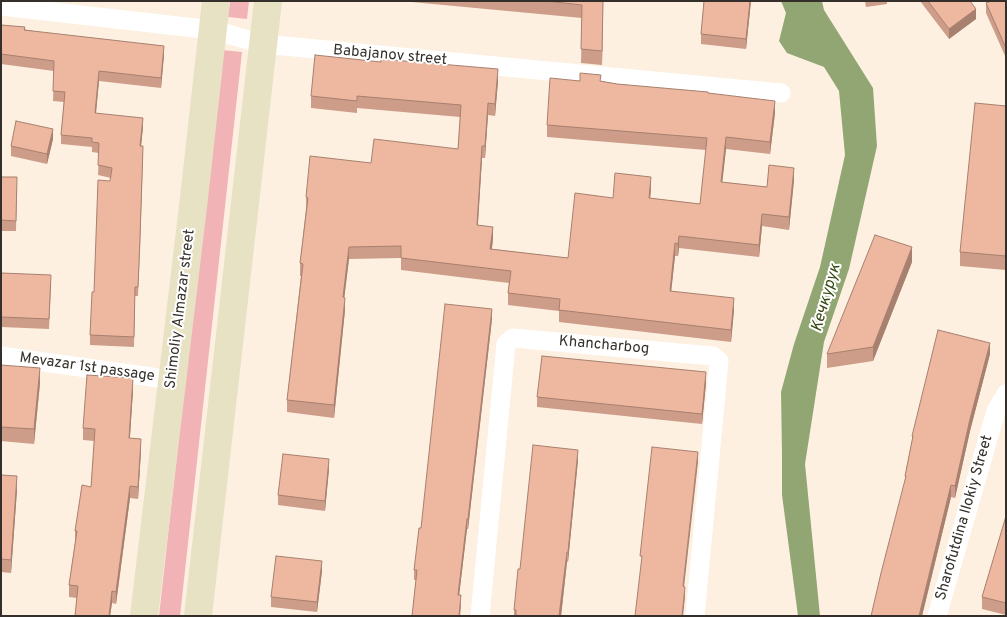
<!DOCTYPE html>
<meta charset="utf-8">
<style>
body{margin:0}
#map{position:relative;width:1007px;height:617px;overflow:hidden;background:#fdf0e1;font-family:Overpass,sans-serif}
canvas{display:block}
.frame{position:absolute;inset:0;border:2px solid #342f2a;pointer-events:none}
</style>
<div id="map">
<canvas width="1007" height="617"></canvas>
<div class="frame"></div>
</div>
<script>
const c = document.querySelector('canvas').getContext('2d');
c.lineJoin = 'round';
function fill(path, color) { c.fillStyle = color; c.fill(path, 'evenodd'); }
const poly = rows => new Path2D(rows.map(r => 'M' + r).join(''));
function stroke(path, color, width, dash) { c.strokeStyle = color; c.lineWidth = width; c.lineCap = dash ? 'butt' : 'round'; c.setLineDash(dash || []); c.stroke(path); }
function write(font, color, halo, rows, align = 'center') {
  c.font = font + ' Overpass,sans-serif'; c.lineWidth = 4; c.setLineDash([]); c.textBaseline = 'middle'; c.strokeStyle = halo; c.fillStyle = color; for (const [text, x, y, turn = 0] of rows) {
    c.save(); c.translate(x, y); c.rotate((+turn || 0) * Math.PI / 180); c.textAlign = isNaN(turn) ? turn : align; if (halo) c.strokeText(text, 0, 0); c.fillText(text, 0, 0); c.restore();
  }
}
const green = poly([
 [230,1,249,1,247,19,228,17],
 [222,50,242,52,180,616,159,616]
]);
const water = poly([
 [781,1,822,1,824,10,873,88,877,146,849,269,824,342,805,464,820,616,798,616,782,495,782,454,781,392,794,344,820,267,845,155,839,91,824,67,787,53,779,41,786,13]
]);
const street = poly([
 [1,6,213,30,263,44,781,93],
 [1,356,173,380],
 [480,616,506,344,513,338,713,356,719,361,695,616],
 [937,616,996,411,1006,394]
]);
const secondary = poly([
 [144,616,194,198,216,1],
 [198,616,268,1]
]);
const wall = poly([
 [401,1,603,1,602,65,581,63,582,18],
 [704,1,751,1,746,49,701,44,701,34],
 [865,1,887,1,887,4,866,7],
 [920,1,970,1,976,19,949,39],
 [1006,1,1006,58,986,13,986,3],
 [1,25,164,55,161,88,99,81,96,113,143,127,141,146,143,156,140,248,138,296,135,296,134,347,90,345,90,335,94,292,111,178,98,175,99,153,92,152,92,147,61,144,61,135,64,102,53,101,54,71,1,64],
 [498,81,495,116,488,115,485,158,482,158,478,225,493,239,492,249,568,258,613,198,651,189,650,198,700,204,706,150,547,137,547,125,580,81,601,81,617,84,708,93,775,113,770,154,726,149,722,182,767,187,794,180,789,230,762,226,759,257,679,248,678,256,675,256,671,291,734,310,731,342,559,322,559,311,508,305,508,293,509,283,401,270,401,258,349,259,344,297,345,310,334,418,287,412,287,400,301,276,300,276,300,263,306,209,306,197,371,163,458,149,460,117,357,108,357,113,311,108,311,96],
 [1006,106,1006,270,960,266,960,252],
 [53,139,47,164,11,156,11,146],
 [1,177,17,187,16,231,1,231],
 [912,262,873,361,827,368,827,354],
 [1,273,51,285,49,329,1,327],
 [492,319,468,529,467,529,459,595,461,606,460,616,412,616,416,580,414,580,414,570,421,528],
 [990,354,970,431,955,498,951,497,922,616,871,616,905,482,905,476,912,440,912,436],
 [1,365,40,383,34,444,1,441],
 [706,383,702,424,537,407,537,397],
 [133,390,130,438,141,450,138,499,130,498,116,604,112,603,110,616,75,616,77,598,69,597,69,585,75,542,75,531,91,487,94,441,83,440,83,428],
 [578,460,568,562,567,562,561,616,514,616,514,610,520,569],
 [329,469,325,511,278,505,278,495],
 [1,475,17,490,11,573,1,572],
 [1006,516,1006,615,982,609,982,597],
 [322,571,317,612,271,607,271,597]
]);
const shadedWall = poly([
 [603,1,603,15,602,65,602,51],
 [750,1,751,1,746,49,746,39],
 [976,9,976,19,949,39,949,29],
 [164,46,164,55,161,88,161,78],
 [498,69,498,81,495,116,495,104],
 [99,71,99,81,95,123,95,113],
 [775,101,775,113,770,154,770,142],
 [488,103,488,115,485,158,485,146],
 [143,118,143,127,140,156,140,146],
 [53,129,53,139,47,164,47,154],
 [726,137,726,149,721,194,721,182],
 [482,146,482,158,477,237,477,225],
 [794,168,794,180,789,230,789,217],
 [651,177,651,189,649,210,649,198],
 [762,214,762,226,759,257,759,245],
 [493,227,493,239,490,261,490,249],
 [679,236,679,248,678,256,678,244],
 [675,243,675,256,670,303,670,291],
 [349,247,349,259,343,309,343,297],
 [912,247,912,262,873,361,873,347],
 [345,298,345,310,334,418,334,405],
 [734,298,734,310,731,342,731,330],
 [492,309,492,319,468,529,468,519],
 [990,343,990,354,970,431,955,498,955,486,970,419],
 [40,368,40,383,34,444,34,429],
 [706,372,706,383,702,424,702,414],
 [133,378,133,390,129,450,129,438],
 [141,439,141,450,138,499,138,487],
 [578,450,578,460,568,562,568,552],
 [698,452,698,462,683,596,683,586],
 [329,459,329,469,325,511,325,501],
 [17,476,17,490,11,573,11,560],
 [951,485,951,497,922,616,919,616],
 [130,486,130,498,116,604,116,592],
 [467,519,467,529,458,605,458,595],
 [567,552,567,562,561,616,559,616],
 [322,561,322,571,317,612,317,602],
 [685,587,685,597,683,616,682,616],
 [112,591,112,603,110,616,109,616],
 [461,595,460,616,459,616]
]);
const building = poly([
 [546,1,603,1,602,51,581,49,582,5,546,1],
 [704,1,750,1,746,39,701,34,704,1],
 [928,1,970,1,976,9,949,29,928,1],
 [991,1,1006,1,1006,48,986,3,991,1],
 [1,25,25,27,24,30,164,46,161,78,99,71,95,113,143,118,140,146,143,146,140,238,138,287,135,287,134,337,90,335,92,292,94,292,98,180,110,181,112,168,98,165,99,143,92,142,92,138,61,135,65,92,53,91,54,61,1,54,1,25],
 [315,55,381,62,381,59,498,69,495,104,488,103,485,146,482,146,477,225,493,227,490,249,568,258,575,193,613,198,615,173,651,177,649,198,700,204,707,138,547,125,550,78,580,81,580,73,601,75,600,81,617,84,708,92,708,93,775,101,770,142,726,137,721,182,767,187,769,165,794,168,789,217,762,214,759,245,679,236,678,244,675,243,670,291,734,298,731,330,559,310,560,299,508,293,511,271,401,258,401,246,349,247,343,297,345,298,334,405,287,400,303,264,300,263,308,198,306,197,310,156,371,163,374,139,458,149,461,105,357,96,357,101,311,96,315,55],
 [975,103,1006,106,1006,256,960,252,975,103],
 [16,121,53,129,47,154,11,146,16,121],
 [1,177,17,177,16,221,1,220,1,177],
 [875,235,912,247,873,347,827,354,875,235],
 [1,273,51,275,49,319,1,317,1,273],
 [445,304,492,309,468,519,467,519,458,595,461,595,459,616,412,616,417,570,414,570,419,528,421,528,445,304],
 [938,330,990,343,970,419,955,486,951,485,919,616,871,616,881,573,906,476,905,476,913,436,912,436,938,330],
 [542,356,706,372,702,414,537,397,542,356],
 [1,365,40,368,34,429,1,427,1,365],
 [87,375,133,378,129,438,141,439,138,487,130,486,116,592,112,591,109,616,75,616,78,586,69,585,77,531,75,531,82,485,91,487,95,429,83,428,87,375],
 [533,445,578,450,568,552,567,552,559,616,516,616,516,610,514,610,518,569,520,569,533,445],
 [652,447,698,452,683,586,685,587,682,616,635,616,642,556,640,556,652,447],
 [283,454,329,459,325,501,278,495,283,454],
 [1,475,17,476,11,560,1,559,1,475],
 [1006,516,1006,603,982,597,1006,516],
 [276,556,322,561,317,602,271,597,276,556]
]);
const streetNames = [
 ["Babajanov street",390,56,5],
 ["Shimoliy Almazar street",181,309,-83],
 ["Khancharbog",604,346,5],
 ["Mevazаr 1st passage",87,368,8],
 ["Sharofutdina Ilokiy Street",965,518,-74]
];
const waterNames = [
 ["Кечкурук",827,298,-74]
];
fill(green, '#f1b3b5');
fill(water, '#92a674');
stroke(street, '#fff', 19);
stroke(secondary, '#e8e2c4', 28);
fill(wall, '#cd9d89');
fill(shadedWall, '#a7806f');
fill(building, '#eeb79f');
stroke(building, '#a7806f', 1);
write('15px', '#342f2a', '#fff', streetNames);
write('italic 16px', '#364912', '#fff', waterNames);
</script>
